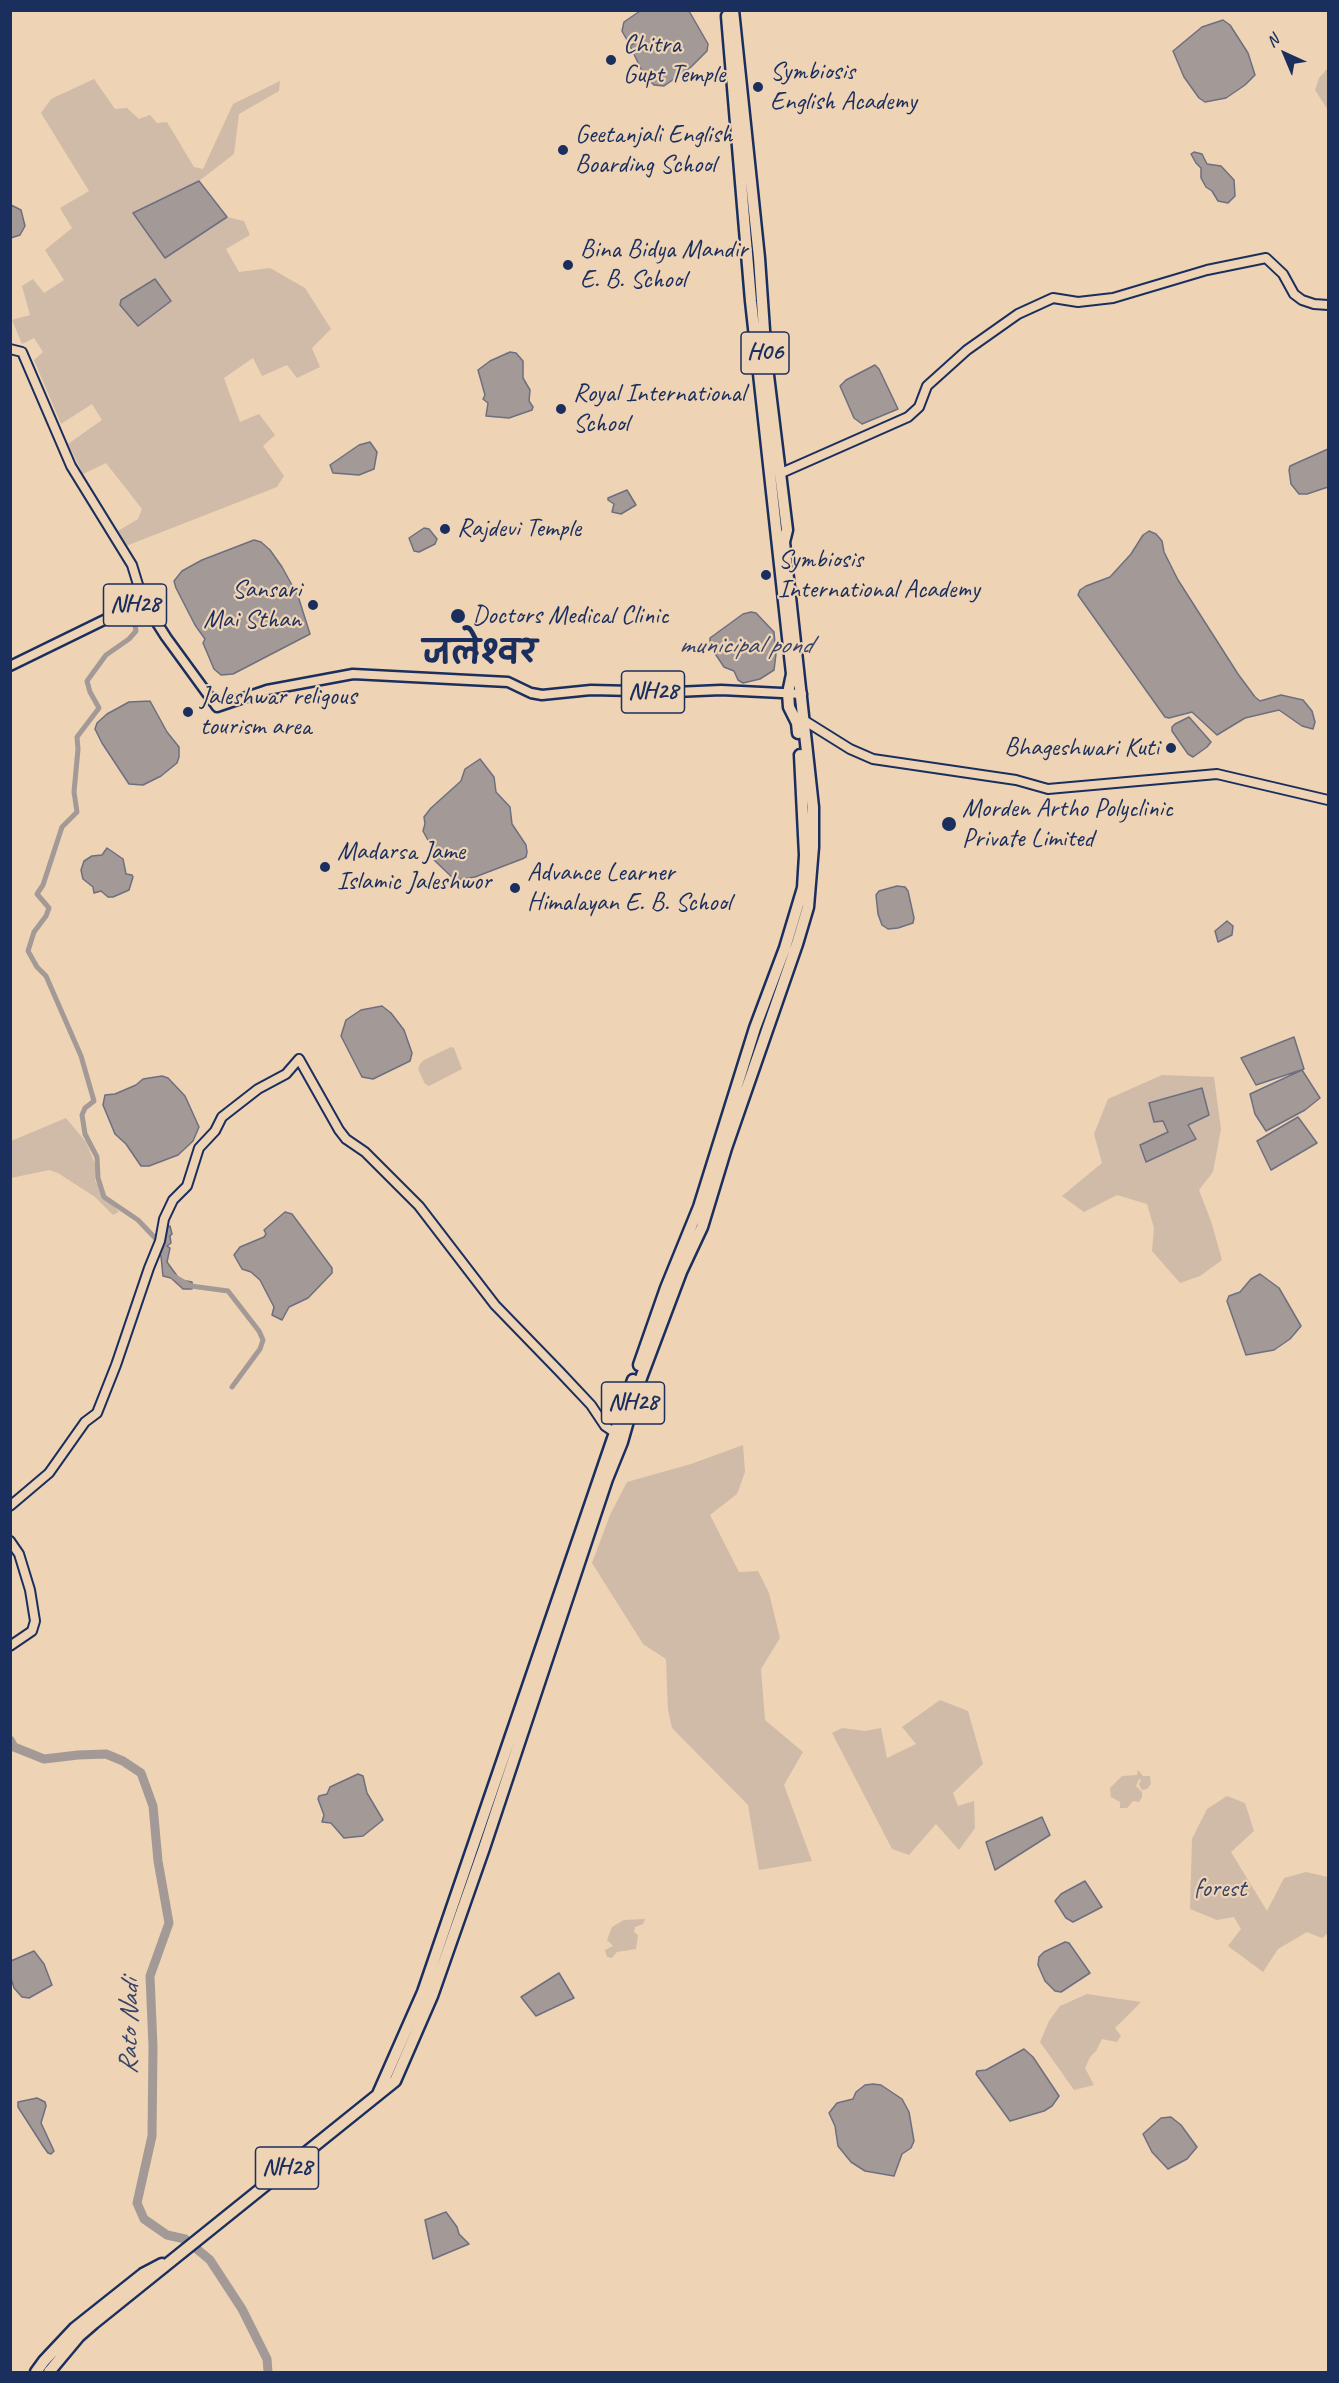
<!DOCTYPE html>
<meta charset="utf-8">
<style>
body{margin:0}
#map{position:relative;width:1339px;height:2383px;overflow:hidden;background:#eed3b5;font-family:Caveat,sans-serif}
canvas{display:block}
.frame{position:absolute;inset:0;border:12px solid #1b2f5e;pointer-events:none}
.north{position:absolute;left:1255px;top:24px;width:60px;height:60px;-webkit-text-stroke:4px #eed3b5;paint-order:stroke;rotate:316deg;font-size:16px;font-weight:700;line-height:24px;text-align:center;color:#1b2f5e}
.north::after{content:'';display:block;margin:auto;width:21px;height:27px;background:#1b2f5e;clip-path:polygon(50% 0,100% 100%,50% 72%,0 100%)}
</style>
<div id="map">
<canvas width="1339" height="2383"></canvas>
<div class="frame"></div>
<div class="north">N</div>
</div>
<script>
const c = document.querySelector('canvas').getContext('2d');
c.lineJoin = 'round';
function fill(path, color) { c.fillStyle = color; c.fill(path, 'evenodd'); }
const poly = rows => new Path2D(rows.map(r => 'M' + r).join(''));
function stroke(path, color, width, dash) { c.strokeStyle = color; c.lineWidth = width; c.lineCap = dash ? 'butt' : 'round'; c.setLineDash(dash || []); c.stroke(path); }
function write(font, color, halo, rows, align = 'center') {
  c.font = font + ' Caveat,"Playpen Sans Deva",sans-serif'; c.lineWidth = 4.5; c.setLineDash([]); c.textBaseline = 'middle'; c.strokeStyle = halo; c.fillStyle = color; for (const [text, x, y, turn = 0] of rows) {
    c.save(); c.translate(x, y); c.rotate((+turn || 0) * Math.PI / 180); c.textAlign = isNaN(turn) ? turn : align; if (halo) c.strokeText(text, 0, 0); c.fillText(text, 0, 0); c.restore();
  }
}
const green = poly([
 [1328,68,1328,110,1315,90,1319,78],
 [94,79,115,109,127,108,139,119,150,115,157,123,167,122,194,167,203,169,233,104,280,81,279,91,239,114,234,154,199,181,133,213,165,258,227,217,244,221,250,235,226,249,239,272,270,268,305,288,331,329,312,348,320,367,297,378,287,365,262,376,253,358,224,378,240,422,259,414,275,435,263,446,284,476,277,487,126,546,116,532,138,519,142,509,106,463,83,474,68,444,102,420,92,404,61,424,34,360,43,352,34,338,22,344,12,320,30,315,22,286,33,279,44,293,64,280,45,250,72,228,60,208,89,191,41,113,51,99],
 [451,1047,454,1048,462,1069,429,1086,425,1084,418,1069,420,1064,424,1060],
 [1162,1075,1214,1077,1221,1129,1213,1172,1199,1190,1211,1221,1222,1260,1200,1276,1180,1283,1152,1251,1154,1228,1147,1204,1117,1195,1084,1212,1062,1196,1102,1163,1094,1134,1108,1099],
 [66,1118,86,1142,97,1169,95,1181,119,1212,113,1215,95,1197,58,1173,49,1170,11,1178,11,1141],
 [743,1445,745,1472,737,1494,710,1515,739,1572,758,1571,769,1593,780,1638,761,1669,765,1720,803,1752,784,1785,812,1861,759,1870,748,1805,672,1728,668,1710,666,1659,643,1644,592,1563,610,1515,627,1482,691,1464],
 [940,1700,968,1711,983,1764,953,1793,958,1806,974,1801,975,1828,959,1850,936,1824,909,1855,892,1849,832,1733,842,1728,865,1731,881,1728,887,1758,916,1744,902,1727],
 [1138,1770,1143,1776,1150,1776,1151,1784,1147,1789,1142,1790,1139,1785,1141,1780,1139,1779,1136,1786,1142,1792,1142,1797,1139,1802,1133,1801,1127,1808,1120,1808,1120,1802,1111,1797,1110,1788,1122,1776,1137,1775],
 [1227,1796,1245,1803,1254,1831,1231,1852,1267,1911,1284,1878,1306,1872,1328,1877,1328,1933,1322,1938,1307,1932,1278,1949,1263,1972,1228,1946,1241,1929,1234,1917,1217,1920,1190,1909,1192,1839,1207,1809],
 [645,1919,643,1924,635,1927,634,1932,638,1935,636,1949,617,1952,612,1958,607,1957,605,1950,613,1946,607,1940,612,1927,624,1920],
 [1087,1994,1141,2002,1115,2028,1121,2036,1117,2042,1102,2039,1096,2051,1090,2057,1085,2068,1094,2085,1074,2090,1040,2042,1049,2021,1060,2006]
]);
const water = poly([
 [640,11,689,11,708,44,707,51,691,67,664,86,654,85,644,75,630,46,635,43,633,38,627,40,622,31,624,22,640,11],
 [1223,20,1230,25,1248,53,1255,75,1245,85,1226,98,1205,102,1199,98,1184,77,1173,51,1202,27,1223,20],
 [1194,152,1202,154,1207,164,1221,166,1234,180,1235,196,1228,203,1218,201,1212,191,1206,187,1201,178,1201,168,1196,163,1191,154,1194,152],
 [199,181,227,217,165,258,133,213,199,181],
 [11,205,21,210,25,226,20,235,11,238,11,205],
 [155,279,171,301,138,326,120,305,121,300,155,279],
 [510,352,516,353,523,361,523,378,530,390,529,401,533,407,532,410,509,418,486,416,488,403,483,399,485,395,478,370,490,361,510,352],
 [875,365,879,369,898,409,862,424,854,418,840,386,846,380,875,365],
 [370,442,377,452,374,469,359,475,333,473,330,465,359,445,370,442],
 [1328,449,1328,487,1307,494,1299,494,1291,484,1289,470,1290,466,1328,449],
 [627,490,636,505,621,514,612,512,614,504,608,500,608,498,627,490],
 [424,528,429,529,437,539,435,544,419,552,414,551,409,538,424,528],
 [1149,531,1156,534,1162,541,1164,552,1178,580,1238,674,1255,697,1260,701,1281,695,1303,700,1312,711,1315,722,1313,729,1302,726,1279,710,1245,718,1217,735,1192,712,1169,718,1165,717,1078,595,1080,590,1086,586,1110,577,1131,554,1143,535,1149,531],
 [254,540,261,542,270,550,282,567,298,596,310,634,233,674,221,675,214,669,203,643,205,639,195,625,176,588,174,581,182,571,202,560,254,540],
 [751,612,756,613,774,632,776,654,774,670,760,679,743,683,738,680,734,671,724,667,710,646,710,638,743,614,751,612],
 [150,701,167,732,179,747,179,757,177,763,161,776,143,785,129,784,102,743,95,729,97,723,107,714,129,702,150,701],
 [1189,717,1211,742,1207,747,1193,757,1188,754,1172,731,1172,727,1175,724,1189,717],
 [480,759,494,777,496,792,510,807,512,824,526,845,527,852,526,857,522,859,475,877,455,880,434,860,433,845,429,842,423,831,425,824,424,817,431,808,461,781,465,769,480,759],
 [107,848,123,859,126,874,132,875,133,877,129,890,113,897,108,897,101,891,94,893,93,887,83,879,81,870,84,861,92,856,102,855,107,848],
 [897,886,905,887,908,891,914,918,913,923,898,928,888,929,882,925,878,914,876,895,879,891,897,886],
 [1227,921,1233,926,1232,935,1218,942,1215,931,1227,921],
 [382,1006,391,1013,404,1030,412,1053,410,1061,373,1079,362,1077,341,1036,346,1020,361,1010,382,1006],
 [1294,1037,1304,1069,1256,1085,1241,1058,1294,1037],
 [1302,1070,1320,1098,1305,1110,1266,1131,1255,1114,1250,1094,1302,1070],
 [162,1076,168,1078,185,1096,199,1127,193,1141,178,1155,149,1166,141,1166,126,1144,115,1134,103,1105,105,1095,115,1094,136,1085,143,1079,162,1076],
 [1202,1088,1209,1115,1188,1125,1196,1139,1146,1162,1140,1145,1168,1132,1163,1121,1154,1122,1149,1103,1202,1088],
 [1298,1117,1317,1143,1271,1170,1257,1141,1298,1117],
 [285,1212,292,1214,332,1268,332,1273,308,1298,289,1307,282,1320,272,1315,274,1307,260,1280,251,1272,242,1269,234,1255,240,1247,264,1237,266,1234,264,1230,285,1212],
 [170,1226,172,1234,170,1236,171,1243,167,1246,170,1248,167,1262,180,1280,192,1282,192,1289,183,1289,171,1278,163,1276,161,1256,157,1254,162,1248,166,1227,170,1226],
 [1260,1274,1279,1288,1301,1326,1290,1339,1274,1350,1246,1355,1227,1301,1229,1296,1240,1292,1251,1279,1260,1274],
 [358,1774,363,1776,367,1793,383,1820,363,1836,344,1838,331,1823,322,1822,324,1815,318,1799,319,1796,327,1794,330,1787,358,1774],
 [1042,1817,1050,1835,995,1870,986,1842,1042,1817],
 [1085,1881,1102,1907,1073,1922,1066,1918,1055,1901,1061,1894,1085,1881],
 [1065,1942,1069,1943,1090,1973,1061,1992,1055,1991,1045,1981,1038,1965,1039,1957,1044,1952,1065,1942],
 [34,1951,44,1964,52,1985,29,1998,22,1997,14,1988,11,1978,11,1961,34,1951],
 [559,1973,574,1998,536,2016,521,1997,559,1973],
 [1024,2049,1033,2057,1059,2096,1052,2106,1044,2111,1010,2121,976,2074,977,2071,986,2070,1024,2049],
 [873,2084,881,2085,902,2099,909,2112,914,2141,911,2148,902,2154,894,2176,865,2171,851,2162,838,2146,835,2126,829,2113,837,2103,853,2099,856,2092,865,2085,873,2084],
 [37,2098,45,2102,46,2106,41,2123,54,2151,51,2154,48,2153,43,2146,18,2107,18,2102,37,2098],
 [1171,2117,1181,2125,1197,2147,1187,2159,1168,2169,1152,2152,1143,2134,1161,2118,1171,2117],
 [446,2212,457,2227,459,2234,469,2244,433,2259,425,2220,446,2212]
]);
const canal = poly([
 [133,614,136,631,129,639,106,655,87,681,90,692,99,708,77,737,78,749,74,792,77,812,62,827,43,885,37,894,49,908,46,916,34,932,28,951,37,967,46,976,81,1056,94,1101,85,1108,82,1115,85,1134,97,1157,98,1178,104,1197,138,1220,157,1240,159,1246],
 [173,1276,191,1286,228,1291,259,1331,263,1340,260,1349,232,1387]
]);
const river = poly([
 [10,1740,14,1747,44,1759,78,1755,106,1754,123,1761,141,1773,153,1806,158,1861,169,1923,150,1976,153,2047,152,2136,137,2203,144,2219,167,2235,185,2239,210,2260,242,2309,267,2359,268,2372]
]);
const secondary = poly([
 [10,349,22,352,71,466,132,565,143,601],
 [779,474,908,417,919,407,927,386,967,350,1018,314,1053,298,1078,302,1113,298,1207,270,1266,258,1283,274,1294,294,1302,300,1314,304,1328,305],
 [802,719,850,749,873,759,1016,780,1048,789,1217,774,1328,800],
 [10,1506,49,1473,85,1422,97,1413,116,1365,149,1268,160,1241,164,1219,173,1200,187,1186,199,1148,215,1131,222,1117,258,1089,286,1074,299,1059,339,1130,346,1139,365,1152,419,1206,495,1305,559,1371,591,1405,605,1426,614,1432],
 [10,1541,19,1554,30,1590,35,1621,32,1631,10,1646]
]);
const primary = poly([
 [10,666,143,601,166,637,217,707,267,690,353,674,508,682,531,693,542,695,591,690,675,692,721,690,802,694]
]);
const highway = poly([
 [727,16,751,301,792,674,788,693,789,707,797,723,798,733],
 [639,1365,666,1288,699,1207,755,1028,785,948,803,888,805,855,800,755],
 [378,2094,423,1992,633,1380],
 [36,2372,44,2361,75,2328,143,2274,162,2264],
 [49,2372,79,2336,94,2323,395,2081,432,1996,484,1848,607,1479,622,1442,638,1386,681,1272,702,1227,726,1148,797,944,808,907,813,847,813,807,784,542,787,530,766,359,759,258,733,10]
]);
const markers = [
 [611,60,6,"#1b2f5e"],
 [758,87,6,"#1b2f5e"],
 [563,150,6,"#1b2f5e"],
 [568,265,6,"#1b2f5e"],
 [561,409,6,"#1b2f5e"],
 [445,529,6,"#1b2f5e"],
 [766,575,6,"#1b2f5e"],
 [313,605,6,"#1b2f5e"],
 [458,616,8,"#1b2f5e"],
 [188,712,6,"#1b2f5e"],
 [1171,748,6,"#1b2f5e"],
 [949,824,8,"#1b2f5e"],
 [325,867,6,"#1b2f5e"],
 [515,888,6,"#1b2f5e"]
];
const shields = [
 [765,353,48],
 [135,605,63],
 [653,692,63],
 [633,1403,63],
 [287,2168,63]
];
const shieldNames = [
 ["H06",765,353],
 ["NH28",135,605],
 ["NH28",653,692],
 ["NH28",633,1403],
 ["NH28",287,2168]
];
const poiNames = [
 ["Chitra",623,45],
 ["Gupt Temple",623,75],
 ["Symbiosis",770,72],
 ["English Academy",770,102],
 ["Geetanjali English",575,135],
 ["Boarding School",575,165],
 ["Bina Bidya Mandir",580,250],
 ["E. B. School",580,280],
 ["Royal International",573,394],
 ["School",573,424],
 ["Rajdevi Temple",457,529],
 ["Symbiosis",778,560],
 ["International Academy",778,590],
 ["Sansari",301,590,"right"],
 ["Mai Sthan",301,620,"right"],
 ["Doctors Medical Clinic",472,616],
 ["Jaleshwar religous",200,697],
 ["tourism area",200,727],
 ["Bhageshwari Kuti",1159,748,"right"],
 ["Morden Artho Polyclinic",962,809],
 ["Private Limited",962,839],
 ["Madarsa Jame",337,852],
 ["Islamic Jaleshwor",337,882],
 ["Advance Learner",527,873],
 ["Himalayan E. B. School",527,903]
];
const parkNames = [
 ["forest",1220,1889]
];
const waterNames = [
 ["municipal pond",745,646],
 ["Rato Nadi",130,2027,-89]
];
const districtNames = [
 ["जलेश्वर",480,655]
];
fill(green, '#cfbba8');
fill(water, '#a39996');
stroke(water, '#6d6f80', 1.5);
stroke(canal, '#a39996', 5);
stroke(river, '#a39996', 9);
stroke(secondary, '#1b2f5e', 12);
stroke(primary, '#1b2f5e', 13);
stroke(highway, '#1b2f5e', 15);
stroke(secondary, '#eed3b5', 8);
stroke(primary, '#eed3b5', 8);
stroke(highway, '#eed3b5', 10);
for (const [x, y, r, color] of markers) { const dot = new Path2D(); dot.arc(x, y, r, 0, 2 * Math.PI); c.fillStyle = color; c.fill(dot); stroke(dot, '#eed3b5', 2); }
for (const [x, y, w] of shields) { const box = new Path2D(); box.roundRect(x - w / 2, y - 21, w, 42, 4.5); c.fillStyle = '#eed3b5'; c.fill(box); stroke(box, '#1b2f5e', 1.5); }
write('bold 24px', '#1b2f5e', null, shieldNames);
write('26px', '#1b2f5e', '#eed3b5', poiNames, 'left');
write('26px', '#364469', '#eed3b5', parkNames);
write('italic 27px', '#364469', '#eed3b5', waterNames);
write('bold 32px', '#1b2f5e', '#eed3b5', districtNames);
</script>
